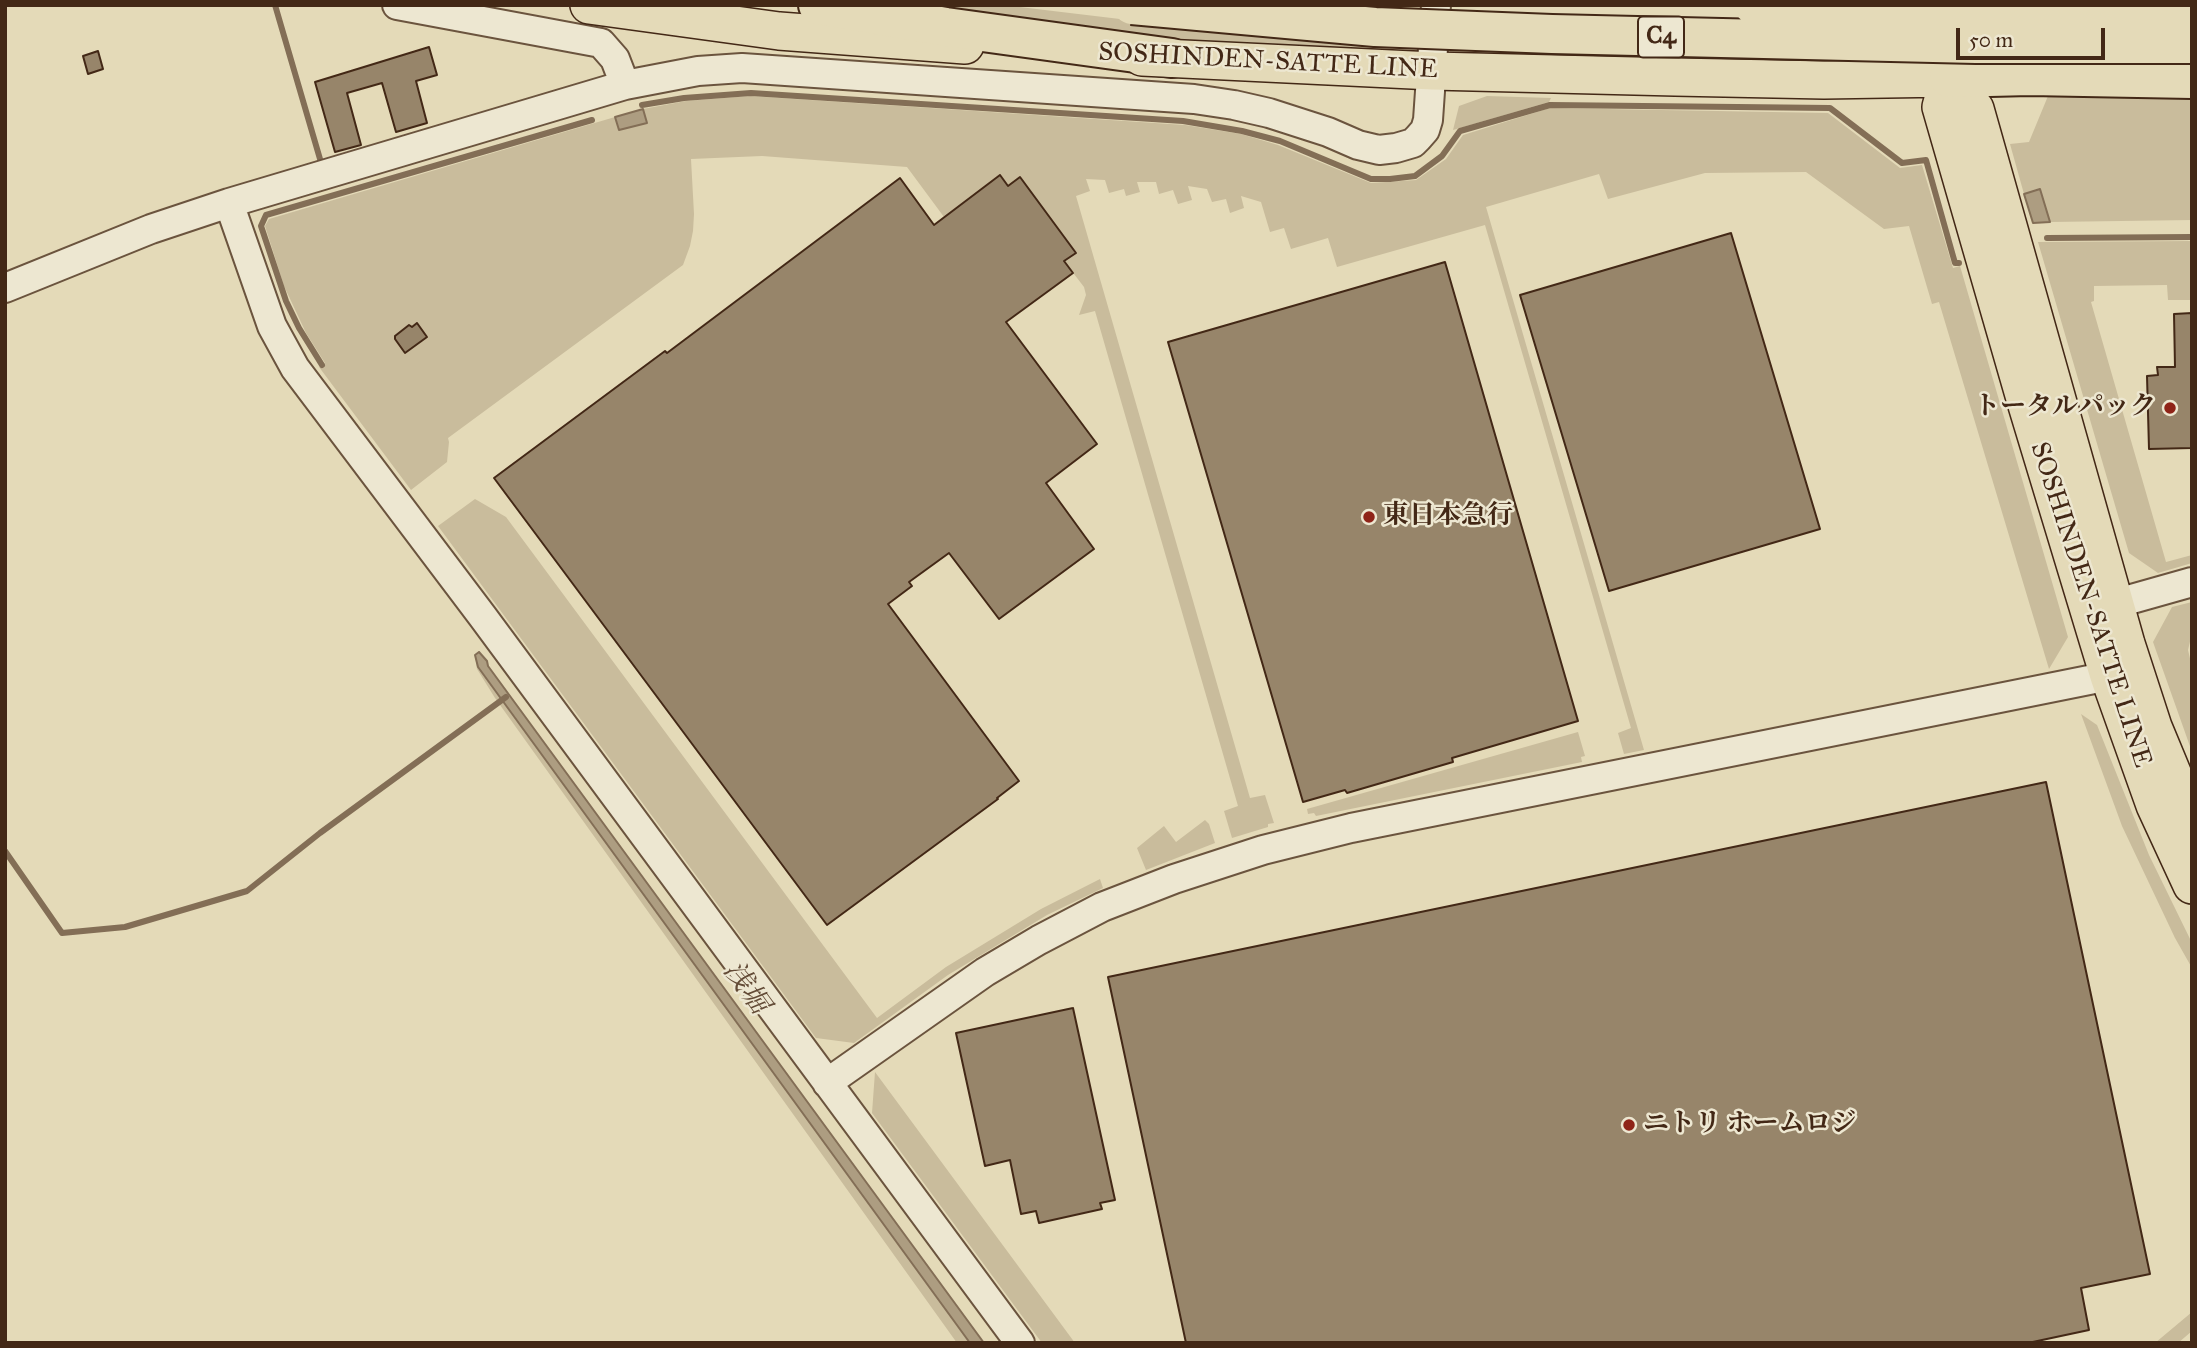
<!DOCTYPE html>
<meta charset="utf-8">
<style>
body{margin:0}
#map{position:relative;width:2197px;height:1348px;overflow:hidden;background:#e4dab8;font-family:"IM FELL Great Primer",serif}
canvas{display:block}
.frame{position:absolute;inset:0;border:7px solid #432816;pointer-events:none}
.scale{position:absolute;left:1956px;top:28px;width:149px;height:32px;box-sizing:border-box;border:4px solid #432816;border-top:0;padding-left:9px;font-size:21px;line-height:24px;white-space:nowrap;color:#432816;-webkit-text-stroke:5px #ede7d1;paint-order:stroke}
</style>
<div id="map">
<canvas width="2197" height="1348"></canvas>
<div class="frame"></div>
<div class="scale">50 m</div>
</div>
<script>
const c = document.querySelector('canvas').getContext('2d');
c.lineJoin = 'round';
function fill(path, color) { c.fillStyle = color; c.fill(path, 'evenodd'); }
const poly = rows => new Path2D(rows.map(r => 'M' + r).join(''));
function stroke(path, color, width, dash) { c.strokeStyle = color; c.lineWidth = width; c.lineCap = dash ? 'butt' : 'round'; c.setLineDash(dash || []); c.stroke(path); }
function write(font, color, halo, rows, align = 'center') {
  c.font = font + ' "IM FELL Great Primer","Noto Serif JP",serif'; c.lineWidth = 5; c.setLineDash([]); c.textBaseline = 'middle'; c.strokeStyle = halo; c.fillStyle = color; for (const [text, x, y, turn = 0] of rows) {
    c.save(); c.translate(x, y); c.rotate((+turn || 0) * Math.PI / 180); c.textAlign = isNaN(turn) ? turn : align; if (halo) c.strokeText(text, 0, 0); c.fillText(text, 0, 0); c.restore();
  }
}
const green = poly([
 [879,5,1003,5,1170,25,1368,45,1421,49,1414,56,1136,43],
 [1450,47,1749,57,1740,61,1459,59,1450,52],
 [750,96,1185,125,1241,134,1278,145,1371,183,1416,180,1446,159,1463,135,1550,108,1828,113,1900,168,1922,165,1953,268,1960,266,2068,637,2049,669,1939,302,1932,304,1909,226,1884,229,1806,172,1705,173,1608,199,1599,174,1486,207,1644,750,1624,754,1618,733,1631,728,1485,225,1337,267,1328,238,1291,249,1284,228,1270,232,1261,202,1241,196,1244,208,1230,213,1226,199,1212,202,1207,189,1188,186,1192,200,1178,204,1173,190,1159,194,1156,182,1137,182,1140,192,1126,196,1124,189,1109,193,1105,180,1086,179,1090,191,1076,196,1250,798,1265,795,1274,823,1268,824,1268,827,1232,838,1224,811,1238,806,1095,311,1079,315,1086,295,1084,287,1064,261,1075,253,1008,186,1001,176,944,217,907,167,762,156,691,159,694,214,693,231,690,246,683,265,448,438,449,442,447,462,411,490,319,367,325,363,306,333,284,286,265,226,269,219,615,117,619,130,647,123,643,109,686,101],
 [1487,96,1551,98,1549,102,1453,130,1459,106],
 [2048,96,2192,99,2192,220,2050,222,2040,190,2024,194,2010,144,2029,142],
 [2192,241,2192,300,2168,300,2167,285,2094,286,2094,301,2091,302,2166,562,2192,555,2192,563,2158,573,2129,553,2038,242],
 [475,499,506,517,877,1018,946,967,1041,909,1100,879,1103,888,1047,915,948,975,854,1043,816,1038,438,526],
 [2192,602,2192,633,2188,650,2192,667,2192,752,2153,642,2172,607],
 [475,655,478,667,970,1343,957,1343,495,698,477,669],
 [2081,714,2097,725,2149,855,2192,943,2192,968,2175,938,2122,826],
 [1578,732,1585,756,1581,757,1582,762,1316,816,1314,813,1308,814,1307,809],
 [1205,820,1209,824,1215,843,1146,870,1137,848,1164,826,1176,842],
 [875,1072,1075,1343,1042,1343,872,1113],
 [2192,1312,2192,1331,2178,1343,2155,1343]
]);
const water = poly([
 [643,109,647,123,619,130,615,117,643,109],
 [2040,189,2050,222,2033,223,2024,194,2040,189],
 [479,652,487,661,488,666,984,1343,970,1343,478,667,475,655,479,652]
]);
const stream = poly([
 [275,5,320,159],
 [642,105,684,98,751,93,1183,121,1242,131,1280,141,1371,179,1390,179,1415,176,1442,156,1460,131,1550,105,1830,108,1902,163,1926,160,1955,263,1959,263],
 [2047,238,2192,237],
 [322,365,299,328,286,301,261,226,266,215,592,120],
 [5,851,62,933,125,927,247,891,320,833,506,697]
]);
const building = poly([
 [429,47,437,75,416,81,427,123,396,132,382,83,347,93,361,145,335,152,315,82,429,47],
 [98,51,103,69,88,74,83,56,98,51],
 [1000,175,1008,186,1020,177,1076,253,1064,261,1073,273,1006,322,1097,444,1046,483,1094,549,999,619,949,553,909,582,912,586,888,604,1019,781,997,798,998,799,827,925,494,478,665,351,667,353,900,178,934,225,1000,175],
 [1731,233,1820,529,1609,591,1520,295,1731,233],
 [1445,262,1578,721,1452,758,1453,762,1347,793,1345,790,1303,802,1168,342,1445,262],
 [2192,313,2192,448,2149,449,2147,376,2158,375,2157,367,2175,367,2174,314,2192,313],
 [417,323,427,337,405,353,395,339,395,336,409,325,412,327,417,323],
 [2046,782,2150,1274,2081,1288,2089,1330,2028,1343,1186,1343,1108,977,2046,782],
 [1073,1008,1115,1200,1100,1203,1102,1209,1039,1223,1036,1211,1021,1214,1010,1160,985,1166,956,1033,1073,1008]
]);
const minor = poly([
 [397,5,601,43,615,59,625,85],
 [229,203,272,326,295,368,483,617,1020,1343],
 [5,288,151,229,229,203,625,85,698,71,742,68,1194,99,1234,105,1269,113,1328,132,1358,145,1379,150,1396,148,1413,143,1418,138,1425,130,1428,120,1436,5],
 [2114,604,2192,582],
 [827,1083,985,972,1039,940,1102,907,1174,879,1263,850,1351,828,2109,676]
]);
const major = poly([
 [589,5,779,31,965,45],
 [1942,53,1949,78,1975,109,2126,644,2153,727,2192,821],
 [1142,57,1433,71,1675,77,1824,80,1949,78],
 [1949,78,1941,107,2026,402,2109,676,2155,805,2192,885]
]);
const highway = poly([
 [818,5,946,27,1172,58],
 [1949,78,2030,76,2192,79]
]);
const highwayBridge = poly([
 [1132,5,1375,27,1552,34,1976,44,2192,44],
 [1753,5,1966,11,2192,11]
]);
const markers = [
 [2170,408,7,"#8f2418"],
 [1369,517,7,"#8f2418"],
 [1629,1125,7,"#8f2418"]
];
const shields = [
 [1661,37,46]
];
const shieldNames = [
 ["C4",1661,37]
];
const streetNames = [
 ["SOSHINDEN-SATTE LINE",1268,62,3],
 ["SOSHINDEN-SATTE LINE",2090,605,72]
];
const poiNames = [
 ["トータルパック",2156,408,"right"],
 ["東日本急行",1383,517],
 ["ニトリ ホームロジ",1643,1125]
];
const waterNames = [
 ["浅堀",745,988,54]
];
fill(green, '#c9bc9c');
fill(water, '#ad9d81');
stroke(water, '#836e56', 2);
stroke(stream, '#836e56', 6);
fill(building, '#97856a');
stroke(building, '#432816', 2);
stroke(minor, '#6b543e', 32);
stroke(major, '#432816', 40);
stroke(highway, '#432816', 42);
stroke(minor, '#ede7d1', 28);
stroke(major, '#e4dab8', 37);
stroke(highway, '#e4dab8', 38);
stroke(highwayBridge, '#432816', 42, []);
stroke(highwayBridge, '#e4dab8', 38);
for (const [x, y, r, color] of markers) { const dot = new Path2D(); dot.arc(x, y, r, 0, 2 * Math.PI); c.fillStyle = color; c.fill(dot); stroke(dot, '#ede7d1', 2.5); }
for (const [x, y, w] of shields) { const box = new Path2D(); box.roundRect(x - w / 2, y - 20.5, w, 41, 5); c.fillStyle = '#ede7d1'; c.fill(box); stroke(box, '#432816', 2); }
write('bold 24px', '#432816', null, shieldNames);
write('26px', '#432816', '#ede7d1', streetNames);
write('bold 26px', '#432816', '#ede7d1', poiNames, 'left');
write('italic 28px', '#634b36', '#ede7d1', waterNames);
</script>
